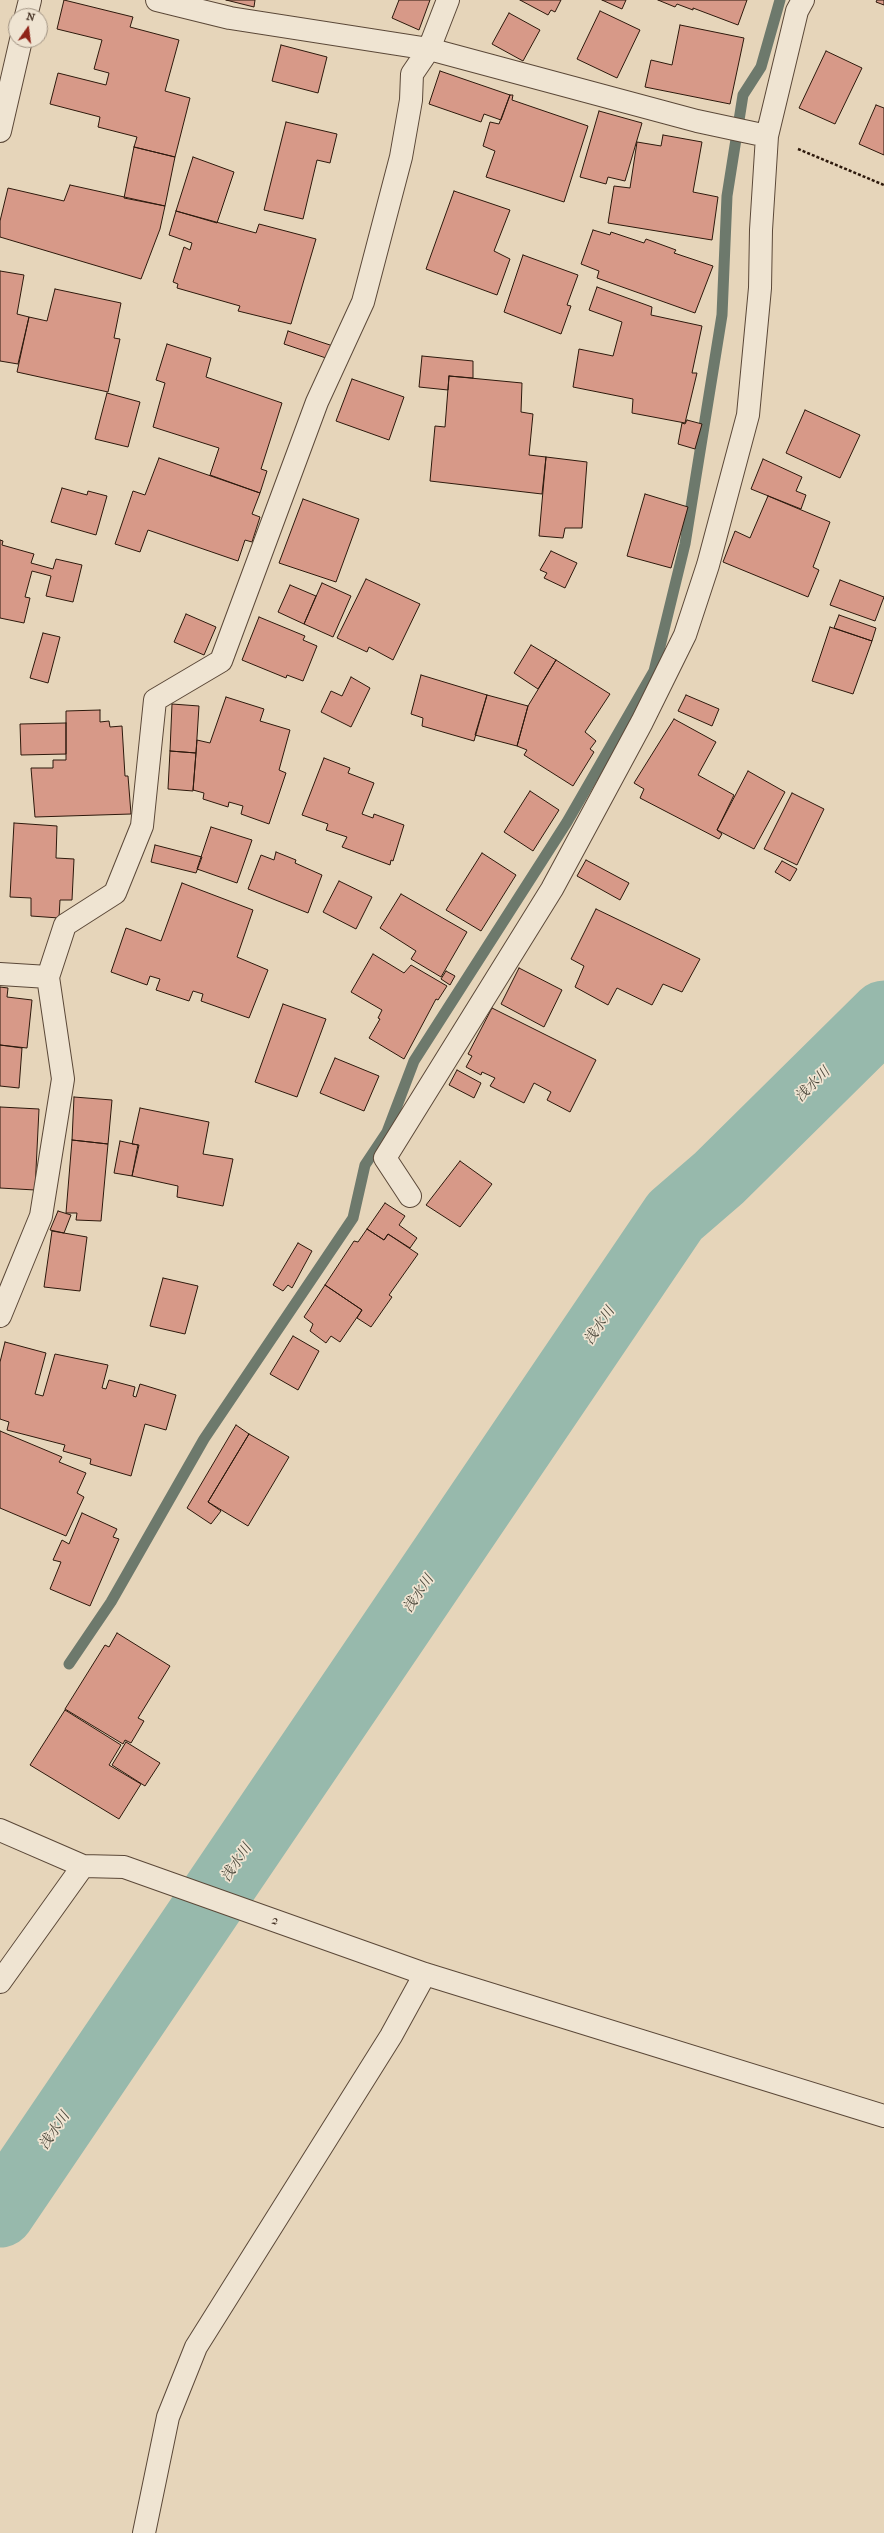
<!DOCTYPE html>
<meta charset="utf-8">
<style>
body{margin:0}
#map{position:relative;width:884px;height:2533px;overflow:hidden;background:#e6d5ba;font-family:"IM FELL French Canon",serif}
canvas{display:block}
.north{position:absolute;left:8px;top:8px;width:40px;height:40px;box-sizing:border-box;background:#efe4d2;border:1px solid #a19383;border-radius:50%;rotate:14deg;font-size:11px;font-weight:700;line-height:16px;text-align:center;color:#2d190c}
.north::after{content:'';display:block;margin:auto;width:14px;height:18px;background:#8f2418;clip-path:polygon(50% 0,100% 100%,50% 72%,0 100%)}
</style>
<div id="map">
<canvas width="884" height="2533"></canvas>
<div class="north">N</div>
</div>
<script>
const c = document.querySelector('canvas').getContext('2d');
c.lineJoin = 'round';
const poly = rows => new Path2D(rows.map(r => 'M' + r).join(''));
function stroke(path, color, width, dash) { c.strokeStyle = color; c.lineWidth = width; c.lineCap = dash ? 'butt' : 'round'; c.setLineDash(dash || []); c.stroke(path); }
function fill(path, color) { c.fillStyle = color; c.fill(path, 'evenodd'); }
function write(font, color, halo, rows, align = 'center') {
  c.font = font + ' "IM FELL French Canon","Noto Serif JP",serif'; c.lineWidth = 3.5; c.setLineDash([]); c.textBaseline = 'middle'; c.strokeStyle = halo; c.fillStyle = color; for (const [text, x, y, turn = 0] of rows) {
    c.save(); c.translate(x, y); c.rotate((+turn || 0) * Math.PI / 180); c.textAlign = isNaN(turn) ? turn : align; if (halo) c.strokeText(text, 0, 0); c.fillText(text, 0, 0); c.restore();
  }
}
const stream = poly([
 [69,1664,111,1602,204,1439,353,1218,365,1165,387,1132,414,1061,567,822,654,671,685,544,722,315,727,196,743,95,761,67,780,0]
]);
const river = poly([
 [0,2213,675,1216,719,1178,884,1015]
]);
const building = poly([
 [64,0,133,17,130,27,179,40,165,91,190,98,175,157,134,147,137,137,98,127,100,117,50,104,58,73,106,85,109,73,94,69,102,40,57,29,64,0],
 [226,0,255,0,254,7,226,0],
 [399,0,430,0,419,30,392,18,399,0],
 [520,0,561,0,555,12,551,10,548,15,520,0],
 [602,0,626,0,622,9,602,0],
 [658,0,747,0,738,25,693,8,693,10,677,4,675,7,658,0],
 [877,0,884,0,884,5,876,2,877,0],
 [600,11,640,30,617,78,577,59,600,11],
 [509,13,540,30,523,61,492,44,509,13],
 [680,25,744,38,730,104,645,87,651,60,672,65,680,25],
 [281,45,327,57,318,93,272,81,281,45],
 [826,51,862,68,835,124,799,108,826,51],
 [440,71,510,95,501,120,484,114,481,122,429,104,440,71],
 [510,95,513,95,512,100,588,126,564,202,486,177,495,151,483,146,490,122,499,124,510,95],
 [876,105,884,108,884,155,859,144,876,105],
 [599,111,642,123,625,181,608,177,606,184,580,177,599,111],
 [286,122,337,134,330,163,317,160,303,219,264,210,286,122],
 [663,135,702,142,693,192,718,197,712,240,608,223,614,186,630,188,637,142,661,146,663,135],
 [134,147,175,157,165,206,124,198,134,147],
 [193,157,234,172,217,223,176,211,193,157],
 [70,185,165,206,160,229,141,279,0,237,0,221,8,188,64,201,70,185],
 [454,191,510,210,494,251,510,259,497,295,426,269,454,191],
 [176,211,256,233,259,224,316,239,291,324,238,311,240,306,177,288,178,284,173,282,184,247,190,250,192,243,169,235,176,211],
 [593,230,610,235,611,232,644,243,646,239,676,250,674,253,713,266,695,313,597,278,599,271,581,264,593,230],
 [523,255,578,275,567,305,571,306,561,334,504,312,523,255],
 [0,271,24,275,17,314,29,317,18,364,0,361,0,271],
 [597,287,652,307,651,315,702,326,692,373,697,373,685,423,632,413,633,399,573,387,579,349,613,356,622,322,589,310,597,287],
 [55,289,121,303,114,338,120,339,108,392,17,372,29,317,47,321,55,289],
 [288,331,333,346,329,359,284,344,288,331],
 [167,344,211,358,206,377,282,403,261,469,267,471,260,493,210,475,219,448,153,427,165,383,156,380,167,344],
 [422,356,473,361,473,378,449,376,448,390,419,387,422,356],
 [449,376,522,383,521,412,533,414,529,455,546,457,542,494,430,481,435,426,445,427,449,376],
 [352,379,404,397,389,440,336,421,352,379],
 [107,393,140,402,128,447,95,439,107,393],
 [805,410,860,435,840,478,786,453,805,410],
 [687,420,702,424,695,449,678,444,682,423,685,424,687,420],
 [546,457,587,462,582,528,565,528,563,538,539,536,546,457],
 [159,458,260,493,252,514,260,517,252,542,245,540,238,561,148,530,140,552,115,544,133,491,145,495,159,458],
 [763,459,802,477,796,491,806,495,801,509,751,489,763,459],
 [62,488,87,495,88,491,107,496,96,535,51,522,62,488],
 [645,494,688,507,671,568,627,556,645,494],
 [768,496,830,522,813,567,819,570,808,597,723,562,735,531,750,538,768,496],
 [303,499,359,519,336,582,279,563,303,499],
 [0,540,3,541,2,545,34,554,31,563,53,569,56,559,82,565,73,602,46,596,51,576,32,571,25,597,30,598,24,623,0,618,0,540],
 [551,551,577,563,565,588,544,578,547,573,540,570,551,551],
 [366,579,420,604,393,660,369,647,367,652,337,638,366,579],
 [840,580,884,597,875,621,830,605,840,580],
 [322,583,351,596,333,637,304,624,322,583],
 [290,585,316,596,304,624,278,612,290,585],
 [186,614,216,627,204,655,174,642,186,614],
 [839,615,876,628,872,641,834,628,839,615],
 [259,617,305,636,303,640,317,646,303,681,287,675,286,678,242,660,259,617],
 [830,627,872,641,853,694,812,681,830,627],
 [43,633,60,637,48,683,30,678,43,633],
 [531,645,556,660,538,689,514,673,531,645],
 [556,660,610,694,585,732,596,741,590,749,594,752,573,786,524,755,527,750,517,746,528,706,556,660],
 [421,675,487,695,474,741,422,726,423,718,411,714,421,675],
 [351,677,370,688,351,727,321,712,331,691,342,696,351,677],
 [487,695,528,706,517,746,475,735,487,695],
 [686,695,719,709,712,726,678,711,686,695],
 [226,697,264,709,260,721,290,730,279,770,286,773,269,824,241,814,243,806,229,802,228,807,203,799,204,793,193,790,197,740,210,743,226,697],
 [172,704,199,706,196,753,170,751,172,704],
 [100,710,100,722,109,721,110,727,122,726,125,776,128,776,131,814,35,817,31,768,53,768,53,760,66,760,66,711,100,710],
 [674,719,716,742,698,775,734,795,717,830,722,834,719,839,640,798,644,789,634,783,674,719],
 [66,723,66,754,21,755,20,724,66,723],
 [170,751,196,753,193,791,168,789,170,751],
 [324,758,350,768,348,773,374,783,362,814,373,818,374,814,404,825,393,861,391,860,390,865,342,847,347,837,326,830,328,824,302,815,324,758],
 [748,771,785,792,754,849,717,830,748,771],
 [530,791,559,810,533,851,504,832,530,791],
 [792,793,824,809,797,865,764,849,792,793],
 [14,823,57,826,56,858,74,859,72,900,60,900,59,918,31,916,31,898,10,897,14,823],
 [211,827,252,840,237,883,197,869,211,827],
 [155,845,202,857,196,873,151,862,155,845],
 [276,852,296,860,295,863,322,875,308,913,248,889,261,855,274,860,276,852],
 [482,853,516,875,481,931,446,910,482,853],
 [586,860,629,883,620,900,577,876,586,860],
 [782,861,797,869,790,881,775,872,782,861],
 [339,881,372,897,356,929,323,912,339,881],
 [182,883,253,910,237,957,268,970,249,1018,201,1001,203,994,193,991,189,1001,156,990,160,979,150,976,147,985,111,972,126,928,161,941,182,883],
 [401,894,467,932,441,977,411,959,416,951,380,928,401,894],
 [596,909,700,959,682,992,663,984,652,1005,617,988,608,1005,575,987,584,966,571,959,596,909],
 [373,954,404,973,411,965,447,986,438,1000,436,999,404,1059,369,1038,380,1019,378,1018,382,1010,351,992,373,954],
 [519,968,562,990,544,1027,501,1004,519,968],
 [446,971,455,976,450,985,441,979,446,971],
 [0,987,8,988,7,997,32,1000,27,1048,0,1045,0,987],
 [283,1004,326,1019,297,1097,255,1082,283,1004],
 [492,1008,596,1060,570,1112,547,1100,551,1092,534,1083,524,1103,490,1086,495,1078,482,1072,481,1075,466,1067,472,1056,468,1054,492,1008],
 [0,1045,22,1048,19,1088,0,1086,0,1045],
 [335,1058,379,1076,364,1111,320,1093,335,1058],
 [457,1070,481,1083,474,1098,449,1085,457,1070],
 [74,1097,112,1100,108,1144,72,1140,74,1097],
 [0,1107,39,1109,35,1190,0,1188,0,1107],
 [140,1108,209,1122,203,1154,233,1159,223,1206,177,1197,178,1186,132,1176,139,1145,132,1144,140,1108],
 [72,1140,108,1144,101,1221,76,1220,77,1213,66,1213,72,1140],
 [120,1141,138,1145,132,1176,114,1173,120,1141],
 [460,1161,492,1184,460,1227,426,1205,460,1161],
 [385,1203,405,1216,399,1225,417,1238,410,1248,388,1234,384,1240,367,1229,385,1203],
 [58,1211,71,1215,64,1233,50,1230,58,1211],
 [367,1229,384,1240,388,1234,418,1254,389,1295,392,1297,371,1327,357,1318,362,1310,325,1285,354,1241,358,1242,367,1229],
 [52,1231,87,1237,80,1291,44,1287,52,1231],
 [298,1243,312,1251,292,1288,288,1285,283,1291,273,1285,298,1243],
 [163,1278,198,1286,185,1334,150,1326,163,1278],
 [325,1285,362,1310,340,1342,331,1336,326,1343,310,1331,313,1324,304,1317,325,1285],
 [293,1336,319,1351,298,1390,270,1374,293,1336],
 [5,1342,46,1353,35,1394,43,1396,55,1354,108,1365,102,1388,106,1389,109,1380,135,1387,133,1396,136,1397,140,1384,176,1395,166,1430,145,1424,131,1476,90,1464,91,1459,63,1451,65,1445,7,1430,9,1422,0,1419,0,1362,5,1342],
 [236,1425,249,1434,208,1502,221,1511,211,1524,187,1508,236,1425],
 [0,1431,62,1457,59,1462,86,1473,77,1493,84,1497,66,1536,0,1508,0,1431],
 [249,1434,289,1457,248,1526,208,1502,249,1434],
 [82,1513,117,1529,113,1537,119,1539,90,1606,50,1589,61,1562,53,1560,62,1540,69,1544,82,1513],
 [117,1633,170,1666,138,1718,144,1721,131,1743,125,1740,123,1744,65,1709,105,1645,109,1647,117,1633],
 [65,1710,121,1745,109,1765,141,1784,119,1819,30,1765,65,1710],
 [126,1742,160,1763,145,1786,112,1765,126,1742]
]);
const path = poly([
 [798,149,884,185]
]);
const minor = poly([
 [157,0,230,18,429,49,697,121,767,136,761,230,760,288,748,415,708,565,685,635,642,722,552,889,385,1158,410,1196],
 [26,16,30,0],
 [0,131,21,40],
 [767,136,797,11,803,0],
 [0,974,48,977],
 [0,1316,41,1216,63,1079,48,977,65,925,115,893,142,826,155,700,221,661,317,402,363,302,401,157,411,100,412,74,429,49,448,0],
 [0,1830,83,1866,124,1867,425,1974,884,2116],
 [0,1982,83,1866],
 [144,2533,168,2417,196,2347,391,2036,425,1974]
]);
const streetNames = [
 ["2",275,1921,19]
];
const waterNames = [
 ["浅水川",813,1085,-45],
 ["浅水川",600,1326,-56],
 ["浅水川",419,1594,-56],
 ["浅水川",237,1863,-56],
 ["浅水川",55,2131,-56]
];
stroke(stream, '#6d796c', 11);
stroke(river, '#97b9ac', 69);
fill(building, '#d79988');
stroke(building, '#2d190c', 1);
stroke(minor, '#5b4838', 24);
stroke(path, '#2d190c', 2.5, [3, 2]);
stroke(minor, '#efe4d2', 22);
write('13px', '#2d190c', '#efe4d2', streetNames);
write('italic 14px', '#4d493c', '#efe4d2', waterNames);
</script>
